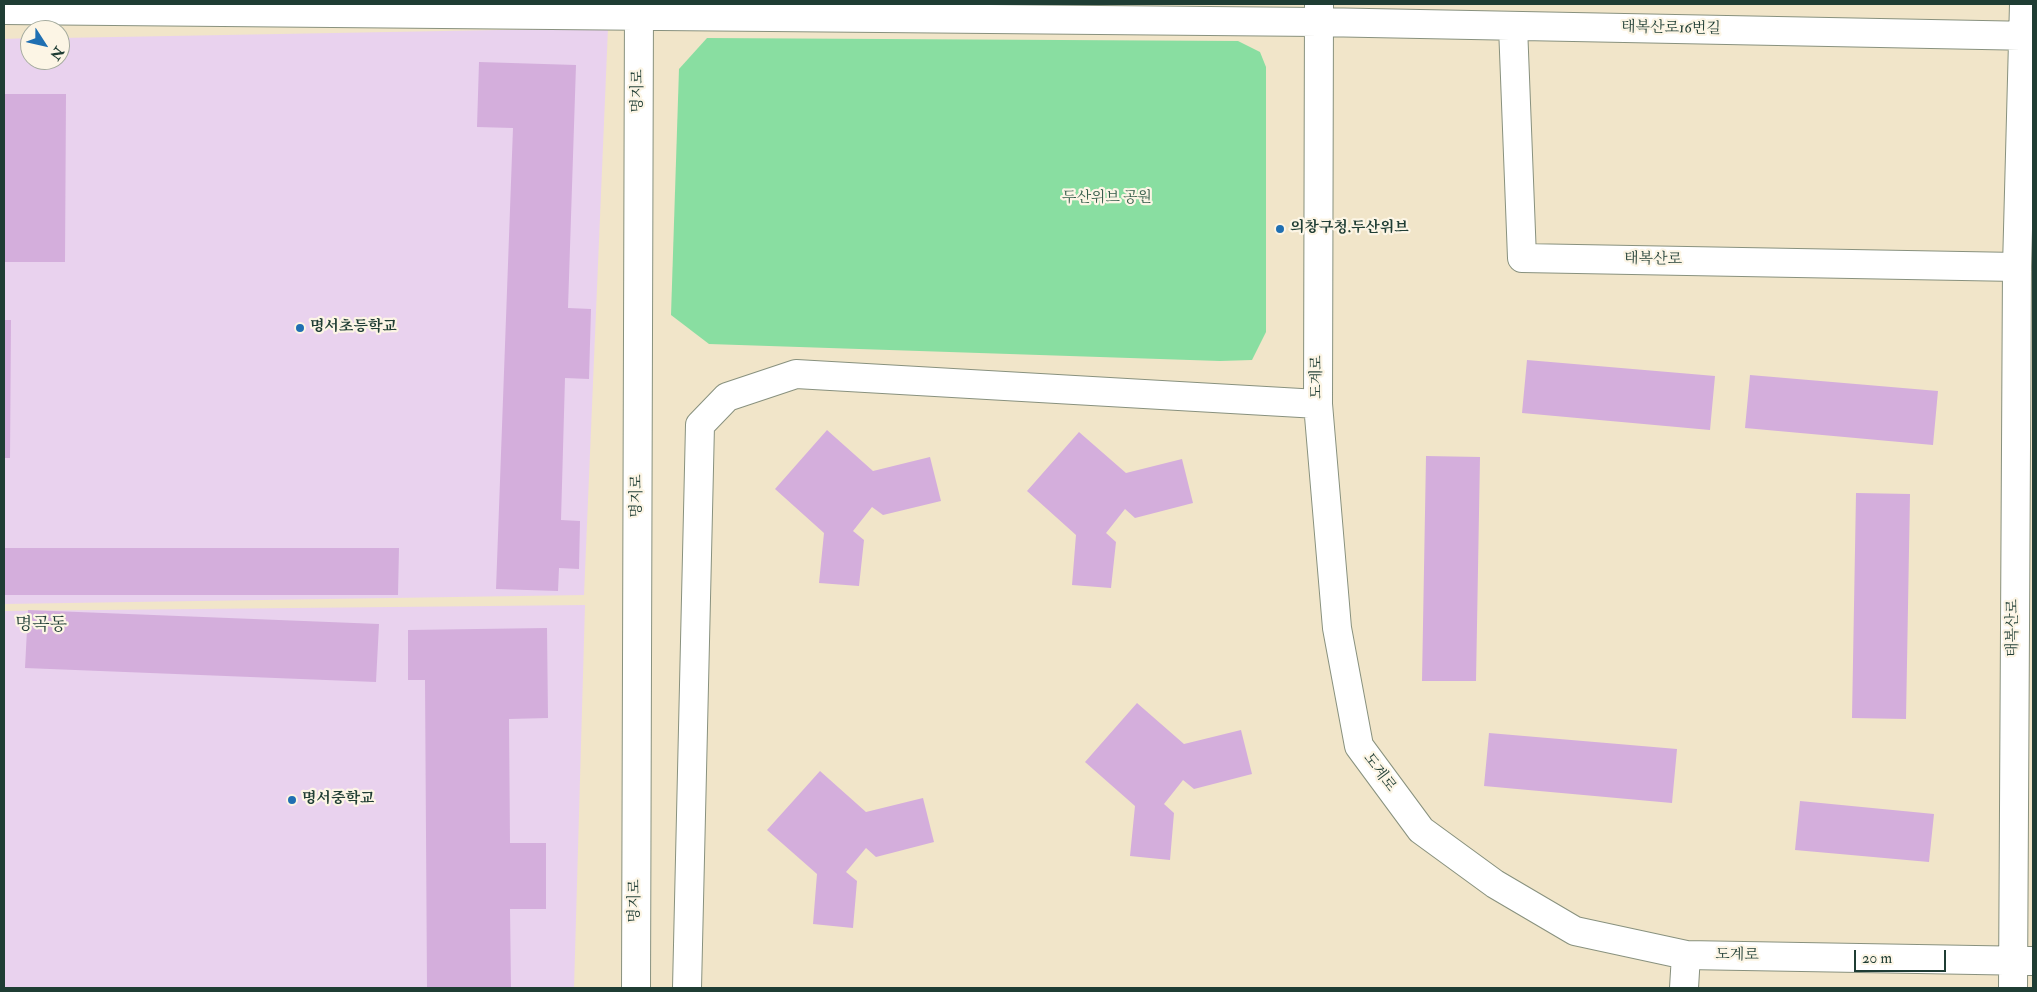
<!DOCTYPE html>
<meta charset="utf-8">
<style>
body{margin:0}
#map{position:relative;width:2037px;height:992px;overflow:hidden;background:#f1e5c9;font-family:"IM FELL Double Pica",serif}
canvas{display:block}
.frame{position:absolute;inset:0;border:5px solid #1f3d34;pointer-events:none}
.north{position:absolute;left:20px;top:20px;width:50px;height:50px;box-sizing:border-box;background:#fcf5e5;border:1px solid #a4ab9e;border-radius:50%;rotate:125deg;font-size:14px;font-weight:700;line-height:20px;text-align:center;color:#1f3d34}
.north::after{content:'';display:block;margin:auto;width:18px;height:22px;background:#1f6fb2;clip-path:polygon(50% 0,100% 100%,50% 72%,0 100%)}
.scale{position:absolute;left:1854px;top:950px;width:92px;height:22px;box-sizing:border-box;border:2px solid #1f3d34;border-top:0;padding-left:6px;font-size:15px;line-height:18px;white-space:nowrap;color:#1f3d34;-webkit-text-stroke:4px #fcf5e5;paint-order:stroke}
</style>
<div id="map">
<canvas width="2037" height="992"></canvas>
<div class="frame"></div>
<div class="north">N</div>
<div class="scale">20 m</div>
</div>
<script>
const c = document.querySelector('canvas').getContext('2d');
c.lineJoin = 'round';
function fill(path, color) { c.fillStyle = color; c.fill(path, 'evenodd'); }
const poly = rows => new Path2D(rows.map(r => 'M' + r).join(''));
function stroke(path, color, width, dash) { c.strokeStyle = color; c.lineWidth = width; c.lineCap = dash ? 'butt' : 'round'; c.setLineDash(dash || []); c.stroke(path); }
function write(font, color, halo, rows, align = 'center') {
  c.font = font + ' "IM FELL Double Pica","Noto Serif KR",serif'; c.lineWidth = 4.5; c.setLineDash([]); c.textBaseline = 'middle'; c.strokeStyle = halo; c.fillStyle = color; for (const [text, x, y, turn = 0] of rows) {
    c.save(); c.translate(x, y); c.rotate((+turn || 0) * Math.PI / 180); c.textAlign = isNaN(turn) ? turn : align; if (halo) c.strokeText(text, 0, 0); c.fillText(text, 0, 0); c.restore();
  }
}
const built = poly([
 [608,28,584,595,4,604,4,39,30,38,30,60,60,60,60,38],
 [585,605,574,988,4,988,4,611]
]);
const green = poly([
 [707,38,1238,41,1260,52,1266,67,1266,332,1252,360,1220,361,709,344,671,315,679,69]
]);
const building = poly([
 [479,62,576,65,568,308,591,309,589,379,565,378,561,520,580,521,579,569,559,568,558,591,496,589,513,128,477,127],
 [4,94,66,94,65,262,4,262],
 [4,320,11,320,10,458,4,458],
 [1527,360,1715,376,1710,430,1522,413],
 [1750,375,1938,391,1933,445,1745,428],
 [827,430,873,471,930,457,941,501,883,515,872,507,853,531,864,540,859,586,819,583,824,533,775,489],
 [1079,432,1126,473,1182,459,1193,503,1135,518,1125,509,1106,533,1116,542,1111,588,1072,585,1076,535,1027,491],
 [1426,456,1480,457,1476,681,1422,681],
 [1856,493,1910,494,1906,719,1852,718],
 [4,548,399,548,398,595,4,595],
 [28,610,379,624,376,682,25,668],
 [547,628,548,718,509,719,510,843,546,843,546,909,510,909,511,988,427,988,425,680,408,680,408,630],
 [1137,703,1184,744,1241,730,1252,774,1194,789,1183,780,1164,804,1174,813,1170,860,1130,856,1135,806,1085,762],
 [1489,733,1677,749,1672,803,1484,786],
 [820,771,866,812,923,798,934,842,876,857,866,848,846,872,857,881,853,928,813,924,817,874,767,830],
 [1800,801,1934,814,1929,862,1795,850]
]);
const minor = poly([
 [1319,5,1318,404,1337,628,1359,746,1421,830,1495,884,1575,931,1686,955,2033,961],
 [4,10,1318,22,2033,36],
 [1513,26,1522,258,2017,267],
 [636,988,639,4],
 [687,988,700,425,727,397,796,374,1318,404],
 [1684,988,1686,955],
 [2013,988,2017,267,2024,4]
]);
const markers = [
 [1280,229,5,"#1f6fb2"],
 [300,328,5,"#1f6fb2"],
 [292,800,5,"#1f6fb2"]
];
const streetNames = [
 ["태복산로16번길",1671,29,1],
 ["명지로",639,91,-90],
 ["태복산로",1653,260,1],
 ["도계로",1318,377,-90],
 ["명지로",638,496,-90],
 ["태복산로",2014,628,-90],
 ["도계로",1379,773,53],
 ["명지로",636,901,-90],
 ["도계로",1737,956,1]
];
const parkNames = [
 ["두산위브 공원",1107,199]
];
const poiNames = [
 ["의창구청.두산위브",1290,229],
 ["명서초등학교",310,328],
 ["명서중학교",302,800]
];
const quarterNames = [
 ["명곡동",41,626]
];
fill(built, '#e9d2ee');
fill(green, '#89dea1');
fill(building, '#d4aedc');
stroke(minor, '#88917e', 30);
stroke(minor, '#fff', 28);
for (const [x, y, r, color] of markers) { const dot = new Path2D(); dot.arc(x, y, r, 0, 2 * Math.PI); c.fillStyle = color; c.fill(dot); stroke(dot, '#fcf5e5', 2); }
write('15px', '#1f3d34', '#fcf5e5', streetNames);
write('15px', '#345d4a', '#fcf5e5', parkNames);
write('bold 15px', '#1f3d34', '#fcf5e5', poiNames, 'left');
write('18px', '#1f3d34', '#fcf5e5', quarterNames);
</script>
